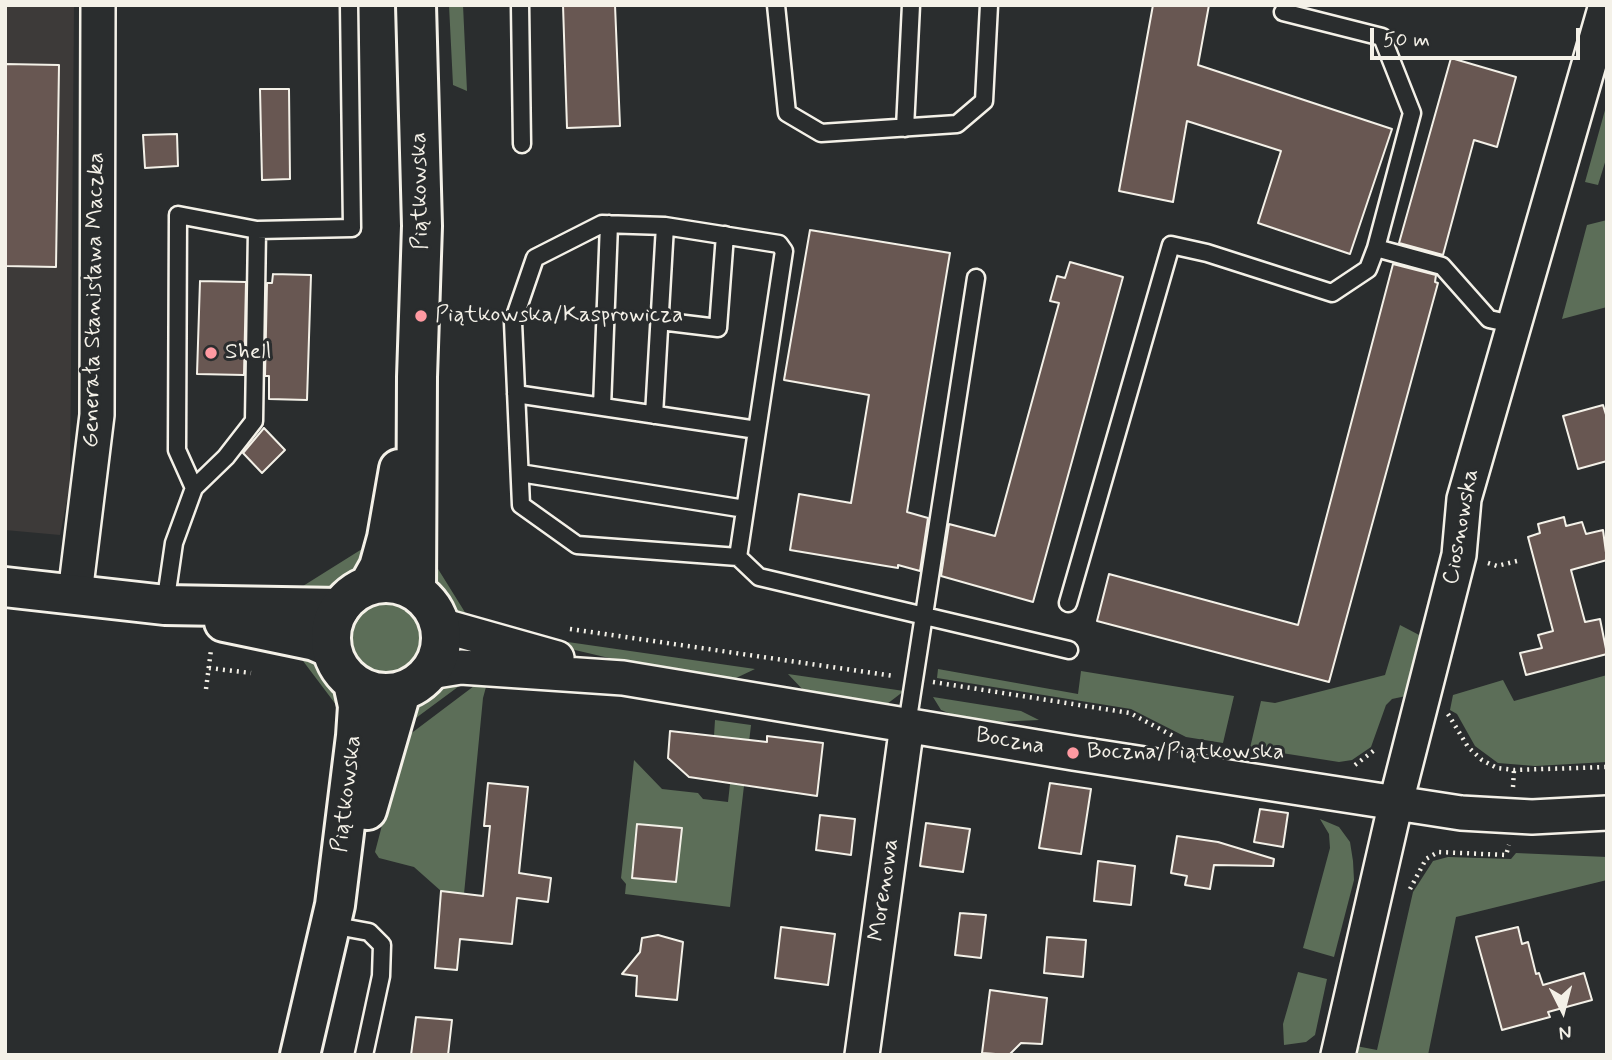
<!DOCTYPE html>
<meta charset="utf-8">
<style>
body{margin:0}
#map{position:relative;width:1612px;height:1060px;overflow:hidden;background:#2a2d2e;font-family:Mynerve,sans-serif}
canvas{display:block}
.frame{position:absolute;inset:0;border:7px solid #f4f1e8;pointer-events:none}
.north{position:absolute;left:1528px;top:976px;width:70px;height:70px;-webkit-text-stroke:5px #2a2d2e;paint-order:stroke;rotate:174deg;font-size:19px;font-weight:700;line-height:28px;text-align:center;color:#f4f1e8}
.north::after{content:'';display:block;margin:auto;width:24px;height:32px;background:#f4f1e8;clip-path:polygon(50% 0,100% 100%,50% 72%,0 100%)}
.scale{position:absolute;left:1370px;top:28px;width:210px;height:32px;box-sizing:border-box;border:4px solid #f4f1e8;border-top:0;padding-left:9px;font-size:21px;line-height:24px;white-space:nowrap;color:#f4f1e8;-webkit-text-stroke:5px #2a2d2e;paint-order:stroke}
</style>
<div id="map">
<canvas width="1612" height="1060"></canvas>
<div class="frame"></div>
<div class="north">N</div>
<div class="scale">50 m</div>
</div>
<script>
const c = document.querySelector('canvas').getContext('2d');
c.lineJoin = 'round';
function fill(path, color) { c.fillStyle = color; c.fill(path, 'evenodd'); }
const poly = rows => new Path2D(rows.map(r => 'M' + r).join(''));
function stroke(path, color, width, dash) { c.strokeStyle = color; c.lineWidth = width; c.lineCap = dash ? 'butt' : 'round'; c.setLineDash(dash || []); c.stroke(path); }
function write(font, color, halo, rows, align = 'center') {
  c.font = font + ' Mynerve,sans-serif'; c.lineWidth = 6; c.setLineDash([]); c.textBaseline = 'middle'; c.strokeStyle = halo; c.fillStyle = color; for (const [text, x, y, turn = 0] of rows) {
    c.save(); c.translate(x, y); c.rotate((+turn || 0) * Math.PI / 180); c.textAlign = isNaN(turn) ? turn : align; if (halo) c.strokeText(text, 0, 0); c.fillText(text, 0, 0); c.restore();
  }
}
const built = poly([
 [5,5,74,5,70,485,60,535,5,530]
]);
const green = poly([
 [449,5,463,5,467,91,453,85],
 [1607,103,1607,156,1598,185,1585,182],
 [1607,220,1607,307,1562,319,1587,225],
 [370,544,358,576,325,596,300,599,303,586],
 [425,548,476,630,454,617,434,589],
 '351 639a35 35 0 1 1 70 0a35 35 0 1 1-70 0Z',
 [1400,625,1423,637,1406,696,1392,699,1386,705,1371,747,1352,760,1339,762,1250,748,1261,701,1275,703,1385,675],
 [540,638,755,669,734,679,622,661,562,647],
 [291,645,318,659,341,690,349,722],
 [938,669,1078,694,1081,671,1234,696,1223,743,1186,737,1131,709,937,678],
 [788,674,904,691,887,704,805,692],
 [1607,675,1607,762,1535,766,1498,763,1475,746,1457,714,1450,710,1453,695,1503,680,1514,701],
 [470,678,397,732,417,699,438,685],
 [474,686,486,687,483,698,464,894,441,891,414,867,379,858,375,852,405,738],
 [933,697,1021,711,1039,720,994,722,961,718,941,710],
 [715,720,751,725,730,907,625,894,626,884,621,878,634,760,662,789,698,793,703,799,728,802,735,739,714,736],
 [1320,819,1339,827,1350,842,1353,861,1354,880,1334,957,1303,948,1330,848,1329,834],
 [1516,853,1607,857,1607,880,1456,917,1428,1055,1354,1055,1356,1046,1377,1050,1413,892,1433,861,1448,857,1511,859],
 [1298,972,1327,979,1315,1035,1306,1042,1284,1045,1283,1024]
]);
const building = poly([
 [563,5,615,5,620,126,567,128,563,5],
 [1153,5,1209,5,1198,65,1392,129,1350,254,1258,223,1281,151,1187,121,1173,202,1119,191,1153,5],
 [1451,58,1516,77,1497,147,1474,140,1443,255,1399,243,1451,58],
 [5,64,59,65,56,267,5,266,5,64],
 [260,89,289,89,290,179,262,180,260,89],
 [177,134,178,166,145,168,143,135,177,134],
 [810,230,950,253,907,512,928,518,920,571,898,565,898,568,790,550,799,494,851,503,869,395,784,380,810,230],
 [1070,262,1123,277,1033,602,941,576,949,524,995,536,1059,303,1050,301,1057,276,1065,278,1070,262],
 [1393,264,1436,275,1435,282,1438,283,1329,682,1097,621,1109,574,1298,625,1393,264],
 [273,274,311,275,307,400,269,399,269,376,265,376,267,283,272,283,273,274],
 [200,281,246,282,244,375,197,374,200,281],
 [1603,405,1607,418,1607,461,1578,469,1563,416,1603,405],
 [264,428,285,450,262,473,243,453,264,428],
 [1564,517,1566,526,1582,522,1586,534,1603,530,1607,560,1571,570,1585,622,1600,619,1607,654,1526,675,1520,653,1542,648,1538,635,1553,631,1528,537,1540,533,1538,524,1564,517],
 [670,731,767,742,767,736,823,743,817,796,689,777,668,758,670,731],
 [488,783,528,787,519,873,551,878,548,902,517,898,512,944,460,939,457,970,435,968,441,891,483,896,490,826,484,826,488,783],
 [1050,783,1091,789,1081,854,1039,848,1050,783],
 [1260,809,1288,813,1283,847,1254,842,1260,809],
 [820,815,855,819,851,855,816,850,820,815],
 [926,823,970,829,963,872,920,866,926,823],
 [637,824,682,828,676,882,632,878,637,824],
 [1177,836,1218,842,1274,859,1273,866,1214,865,1210,889,1185,885,1187,876,1171,873,1177,836],
 [1098,861,1135,866,1131,905,1094,901,1098,861],
 [960,913,986,915,981,958,955,955,960,913],
 [781,927,835,934,828,985,775,978,781,927],
 [1518,927,1522,944,1528,942,1536,974,1539,973,1543,985,1584,973,1592,1000,1548,1012,1550,1017,1502,1030,1476,937,1518,927],
 [658,935,683,942,677,1000,636,996,637,976,622,974,640,952,642,938,658,935],
 [1047,937,1086,940,1083,977,1044,973,1047,937],
 [990,990,1047,998,1042,1044,1021,1043,1009,1055,982,1053,990,990],
 [416,1017,452,1020,448,1055,411,1055,416,1017]
]);
const path = poly([
 [1488,563,1497,566,1521,560],
 [570,629,894,676],
 [209,668,251,673],
 [933,682,1130,713,1175,737],
 [206,689,211,650],
 [1448,714,1468,747,1482,760,1497,768,1514,770,1607,767],
 [1355,765,1376,749],
 [1513,787,1514,770],
 [1410,889,1426,859,1438,852,1506,855,1509,845]
]);
const service = poly([
 [520,5,522,144],
 [776,5,787,113,821,133,957,124,984,101,989,5],
 [1283,12,1382,37,1412,113,1376,248],
 [905,128,911,5],
 [660,321,718,328,725,235],
 [516,394,757,430],
 [602,407,609,224],
 [654,415,665,226],
 [520,473,745,509],
 [194,488,177,450,178,215,257,230],
 [738,557,577,545,521,505,513,322,535,258,602,224,665,226,779,244,784,251,738,557,759,577,1069,650],
 [1068,603,1171,245,1207,253,1332,293,1368,269,1376,248,1442,266,1489,319,1512,324],
 [165,605,174,543,194,488,226,457,254,421,257,230,352,228,349,5],
 [907,725,976,278],
 [331,925,369,932,382,945,381,976,364,1055]
]);
const minor = poly([
 [75,594,97,415,98,5],
 [440,625,557,658],
 [430,672,461,667,623,678,1073,753,1461,813,1532,817,1607,813],
 [862,1055,907,725],
 [1338,1055,1396,802,1459,555,1464,499,1606,5]
]);
const tertiary = poly([
 [5,587,165,605,340,608],
 [224,622,315,641,331,648]
]);
const secondary = poly([
 [416,5,422,226,417,377,416,592],
 '331 638a55 55 0 1 1 110 0a55 55 0 1 1-110 0Z',
 [369,585,379,567,387,538,399,469],
 [367,810,401,692],
 [300,1055,335,905,356,736,358,706,353,683]
]);
const markers = [
 [421,316,7,"#ff9aa2"],
 [211,353,7,"#ff9aa2"],
 [1073,753,7,"#ff9aa2"]
];
const streetNames = [
 ["Piątkowska",421,191,-91],
 ["Generała Stanisława Maczka",95,300,-89],
 ["Ciosnowska",1462,527,-80],
 ["Boczna",1010,742,10],
 ["Piątkowska",348,794,-83],
 ["Morenowa",885,890,-82]
];
const poiNames = [
 ["Piątkowska/Kasprowicza",435,316],
 ["Shell",225,353],
 ["Boczna/Piątkowska",1087,753]
];
fill(built, '#3d3a39');
fill(green, '#5c6e58');
fill(building, '#685752');
stroke(building, '#f4f1e8', 2);
stroke(service, '#f4f1e8', 21);
stroke(minor, '#f4f1e8', 38);
stroke(tertiary, '#f4f1e8', 44);
stroke(secondary, '#f4f1e8', 44);
stroke(path, '#f4f1e8', 4.5, [2, 5]);
stroke(service, '#2a2d2e', 16);
stroke(minor, '#2a2d2e', 33);
stroke(tertiary, '#2a2d2e', 38);
stroke(secondary, '#2a2d2e', 38);
for (const [x, y, r, color] of markers) { const dot = new Path2D(); dot.arc(x, y, r, 0, 2 * Math.PI); c.fillStyle = color; c.fill(dot); stroke(dot, '#2a2d2e', 2.5); }
write('23px', '#f4f1e8', '#2a2d2e', streetNames);
write('23px', '#f4f1e8', '#2a2d2e', poiNames, 'left');
</script>
